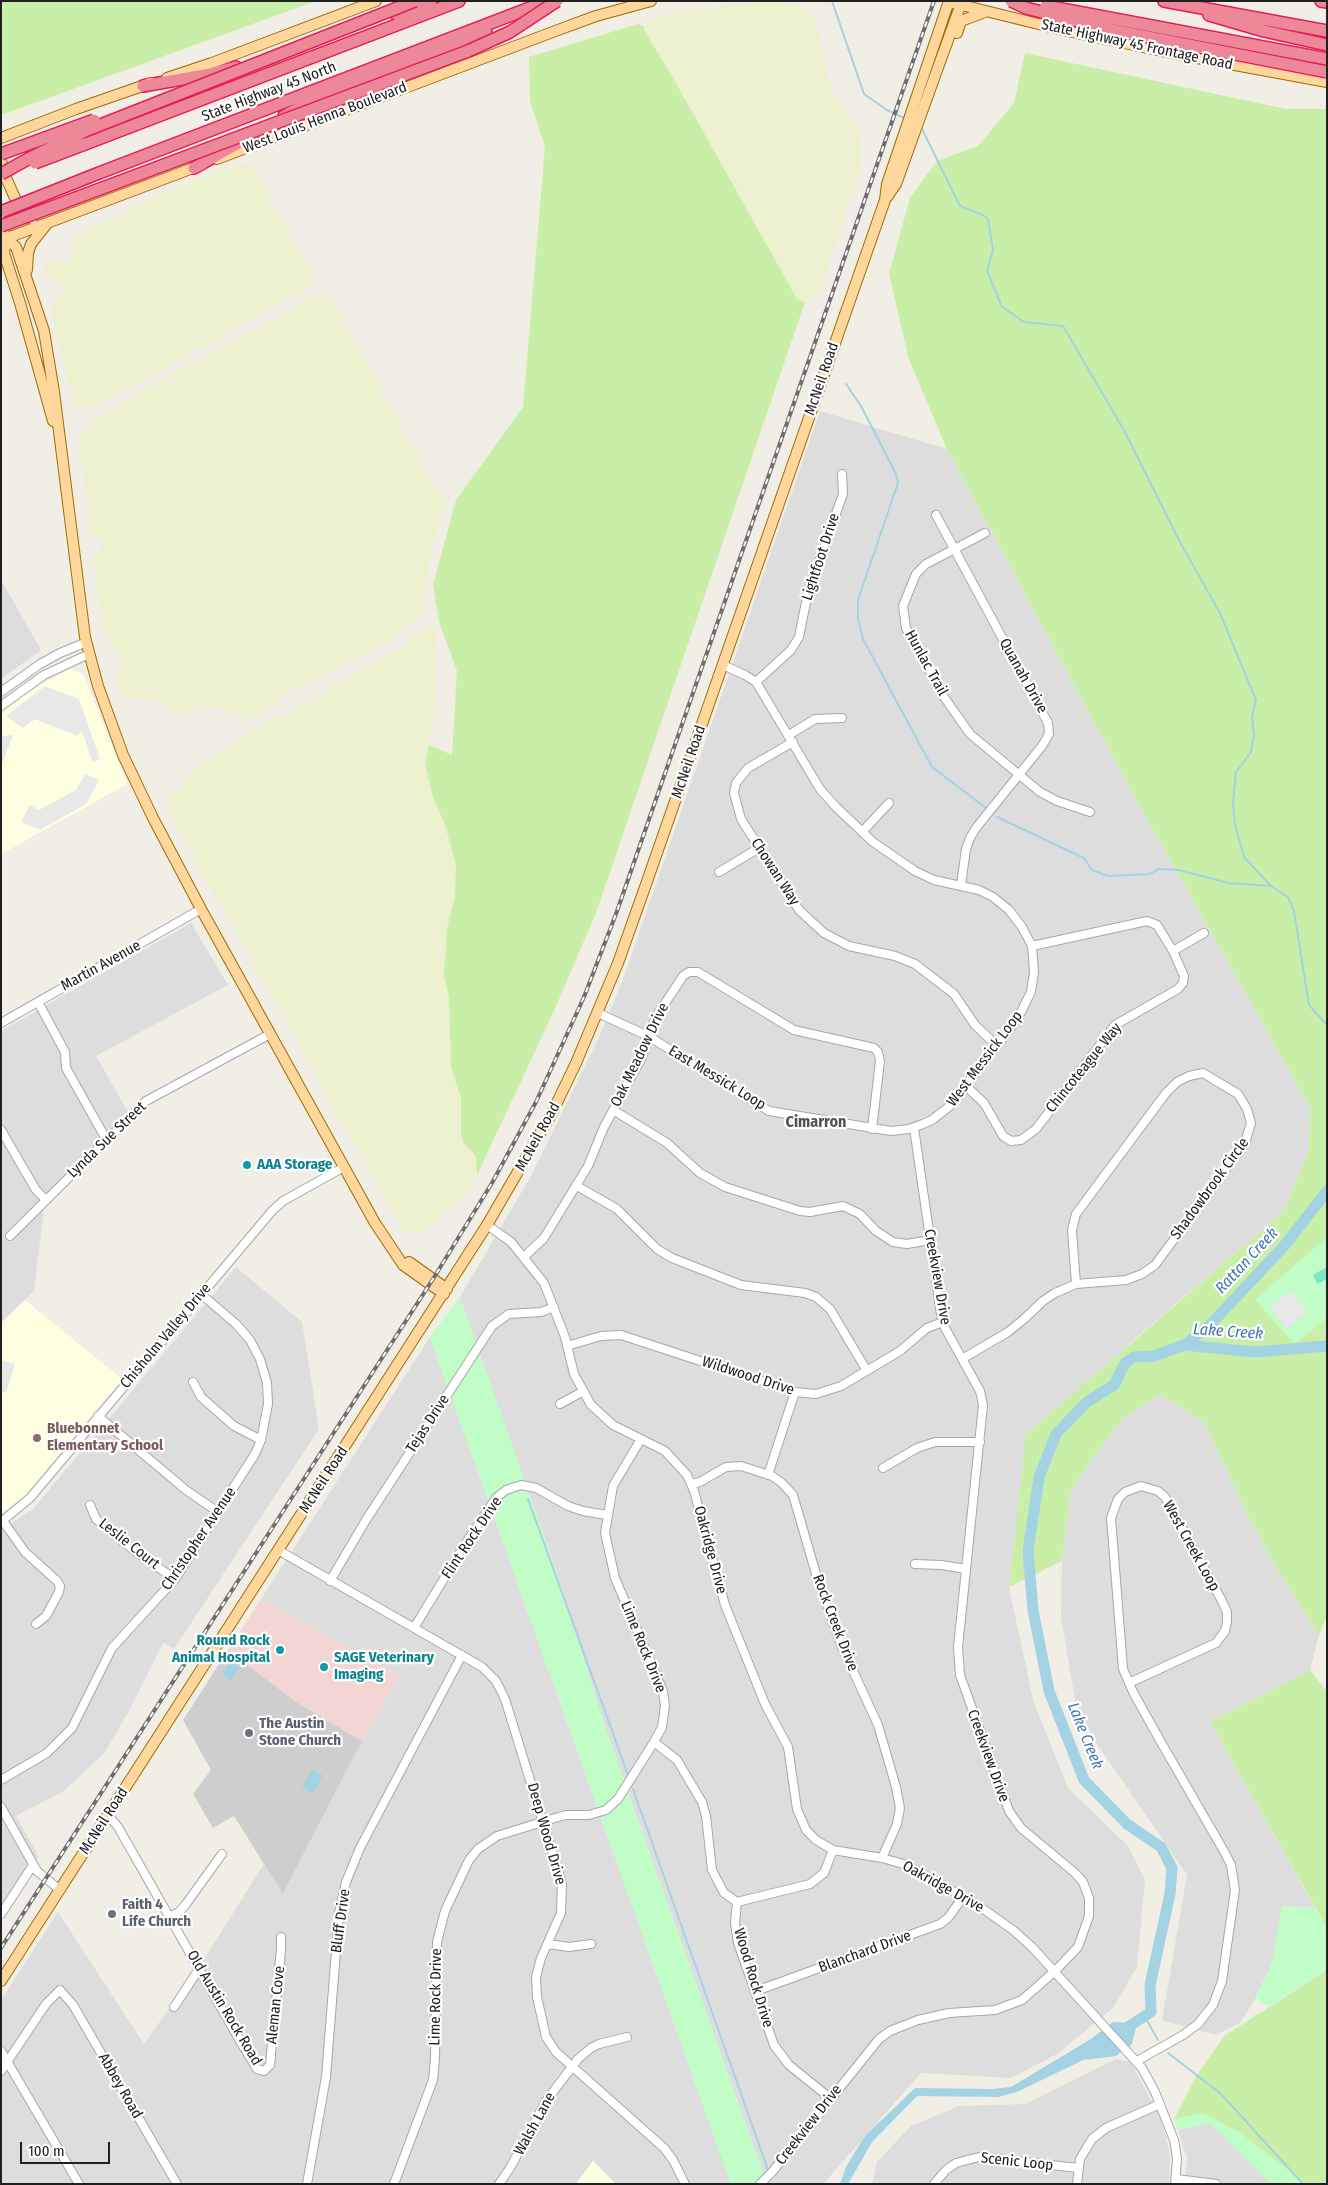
<!DOCTYPE html>
<style>
body{margin:0}
#map{position:relative;width:1328px;height:2185px;overflow:hidden;background:#f1eee5;font-family:"Fira Sans Condensed",sans-serif}
canvas{display:block}
.frame{position:absolute;inset:0;border:2px solid #202020;pointer-events:none}
.scale{position:absolute;left:20px;top:2142px;width:90px;height:22px;box-sizing:border-box;border:2px solid #202020;border-top:0;padding-left:6px;font-size:15px;line-height:18px;white-space:nowrap;color:#202020;-webkit-text-stroke:4px #fff;paint-order:stroke}
</style>
<div id="map">
<canvas width="1328" height="2185"></canvas>
<div class="frame"></div>
<div class="scale">100 m</div>
</div>
<script>
const c = document.querySelector('canvas').getContext('2d');
c.lineJoin = 'round';
function fill(path, color) { c.fillStyle = color; c.fill(path, 'evenodd'); }
const poly = rows => new Path2D(rows.map(r => 'M' + r).join(''));
function stroke(path, color, width, dash) { c.strokeStyle = color; c.lineWidth = width; c.lineCap = dash ? 'butt' : 'round'; c.setLineDash(dash || []); c.stroke(path); }
function write(font, color, halo, rows, align = 'center') {
  c.font = font + ' "Fira Sans Condensed",sans-serif'; c.lineWidth = 4.5; c.setLineDash([]); c.textBaseline = 'middle'; c.strokeStyle = halo; c.fillStyle = color; for (const [text, x, y, turn = 0] of rows) {
    c.save(); c.translate(x, y); c.rotate((+turn || 0) * Math.PI / 180); c.textAlign = isNaN(turn) ? turn : align; if (halo) c.strokeText(text, 0, 0); c.fillText(text, 0, 0); c.restore();
  }
}
const residential = poly([
 [820,411,947,449,1129,787,1311,1109,1308,1153,1283,1212,1130,1343,1009,1587,1033,1700,1068,1788,1127,1845,1145,1880,1137,1967,1113,2008,1059,2053,1011,2078,921,2073,823,2184,767,2184,605,1727,552,1559,460,1297,531,1176,600,1035,623,979],
 [1,580,41,650,1,679],
 [191,923,228,985,96,1056,133,1121,44,1208,34,1291,1,1323,1,1031],
 [236,1267,302,1322,319,1429,174,1649,163,1643,129,1711,105,1752,64,1791,16,1816,39,1857,1,1918,1,1530,33,1509],
 [430,1337,731,2184,616,2184,593,2161,576,2184,1,2184,1,2000,58,1912,144,2044,203,1961,264,1864,284,1893,362,1741,400,1676,261,1599],
 [1161,1394,1204,1422,1245,1509,1276,1568,1319,1635,1310,1670,1210,1722,1315,1908,1282,1906,1272,1963,1257,1996,1240,2023,1215,2035,1162,2020,1187,1875,1099,1747,1077,1711,1061,1617,1062,1561,1071,1490,1096,1453,1123,1418],
 [1116,2059,1131,2062,1160,2117,1167,2139,1170,2160,1169,2184,872,2184,877,2162,911,2126,959,2106,1025,2104],
 [1210,2123,1234,2145,1271,2184,1184,2184,1187,2158,1178,2130]
]);
const commercial = poly([
 [261,1599,400,1676,362,1741,296,1702,228,1650]
]);
const education = poly([
 [70,669,83,674,127,784,1,854,1,714,26,693],
 [25,1300,122,1379,24,1497,1,1513,1,1323],
 [593,2161,616,2184,576,2184]
]);
const religious = poly([
 [228,1650,296,1702,362,1741,283,1894,234,1816,213,1828,193,1794,211,1770,183,1720]
]);
const farmland = poly([
 [767,1,795,4,806,11,818,25,828,81,861,136,860,168,819,293,805,302,797,299,644,30,647,22,685,10],
 [241,164,252,166,312,273,313,280,308,288,298,294,290,295,285,300,242,323,202,349,192,350,188,355,140,383,136,384,94,405,76,407,71,393,51,309,52,302,66,290,62,284,46,277,44,269,46,263,59,261,70,262,71,247,77,234,86,233,94,225,113,219,165,192],
 [328,291,440,498,448,495,449,498,439,521,428,568,422,609,407,628,387,643,381,644,306,685,292,690,256,717,247,719,218,708,208,706,188,714,180,715,155,699,126,699,121,694,117,684,120,657,104,629,102,609,99,604,94,562,94,557,101,550,102,542,91,532,80,445,81,432,131,396,227,345,312,297],
 [435,624,434,716,425,764,432,794,445,825,456,865,455,897,447,928,444,976,449,997,451,1067,461,1097,461,1134,476,1156,478,1169,472,1184,456,1207,442,1213,429,1227,415,1233,406,1232,401,1228,389,1206,302,1053,302,1047,295,1039,278,1005,226,916,224,905,218,902,195,862,194,855,168,811,167,803,172,794,179,791,204,761,276,716,284,715,400,648,411,638]
]);
const grass = poly([
 [1,1,316,1,7,113,1,114],
 [638,24,644,26,644,30,672,76,797,299,805,302,596,913,553,1013,477,1175,476,1156,463,1142,461,1134,461,1098,451,1067,449,997,444,976,447,928,455,897,456,865,445,825,432,794,425,763,429,745,452,755,457,671,439,622,433,585,456,500,523,407,545,147,530,101,529,57],
 [1025,53,1286,109,1327,109,1327,1616,1319,1635,1276,1568,1245,1509,1204,1422,1161,1394,1123,1418,1096,1453,1071,1490,1062,1561,1009,1587,1026,1434,1283,1212,1308,1153,1311,1109,1129,787,947,449,909,360,889,274,910,198,937,161,978,146,1014,103],
 [1310,1670,1327,1692,1327,1928,1210,1722],
 [1327,1970,1327,2184,1271,2184,1210,2123,1178,2130,1174,2119,1197,2075,1224,2036]
]);
const park = poly([
 [1327,1237,1327,1319,1294,1344,1255,1300],
 [460,1297,552,1559,605,1727,767,2184,731,2184,430,1337],
 [1282,1906,1315,1908,1327,1928,1327,1970,1269,2006,1255,1998,1272,1963],
 [1203,2113,1241,2133,1306,2184,1271,2184,1210,2123,1178,2130,1174,2119]
]);
const pitch = poly([
 [1327,1267,1327,1279,1317,1284,1313,1275]
]);
const parking = poly([
 [45,686,79,699,100,759,92,762,82,731,77,736,35,719,23,728,6,716],
 [13,735,1,767,1,736],
 [85,774,99,780,86,804,40,830,21,822,30,805,39,810,76,790],
 [1291,1291,1307,1312,1286,1329,1269,1307],
 [1,1360,15,1364,6,1393,1,1391]
]);
const water = poly([
 [231,1662,239,1668,230,1680,222,1674],
 [312,1769,323,1775,313,1794,302,1788],
 [1113,2022,1132,2023,1136,2028,1132,2044,1116,2056,1083,2060,1017,2092,998,2097,917,2096,872,2142,848,2184,840,2184,846,2167,864,2137,915,2088,991,2089,1011,2087,1091,2039]
]);
const stream = poly([
 [832,1,864,94,887,110,904,118],
 [922,129,960,206,983,215,988,219,993,250,987,271,1002,307,1024,322,1063,326,1125,432,1181,544,1220,613,1256,700,1252,717,1254,735,1251,752,1236,772,1233,803,1235,825,1244,857,1271,886,1288,897,1294,911,1309,1005,1327,1025],
 [846,384,861,406,896,474,898,483,858,600,858,619,863,639,932,767,986,808],
 [997,817,1084,858,1092,870,1108,876,1149,874,1159,869,1179,870,1228,883,1270,886],
 [528,1499,628,1775],
 [633,1789,768,2170],
 [1145,2017,1158,2040],
 [1168,2053,1221,2094,1303,2184]
]);
const river = poly([
 [1184,1345,1210,1325,1284,1246,1327,1191],
 [1120,2032,1151,2012,1150,1985,1170,1894,1172,1868,1161,1847,1127,1824,1084,1780,1049,1691,1033,1610,1028,1551,1039,1477,1056,1434,1087,1402,1114,1385,1125,1363,1134,1357,1154,1356,1184,1345,1255,1352,1327,1346]
]);
const minor = poly([
 [936,515,1048,723,1049,734,1042,746,976,828,970,838,966,849,961,885],
 [985,533,926,564,916,574,903,606,906,628,944,697,970,734,1040,792,1057,801,1090,812],
 [756,682,791,650,799,637,808,592,843,494,842,474],
 [1,692,40,664,60,653,87,642],
 [1,706,44,675,89,654],
 [789,735,815,719,842,718],
 [793,742,748,768,736,783,734,793,741,819,799,910,824,933,849,946,895,956,915,964,954,994,975,1025,997,1046],
 [863,831,889,803],
 [719,872,759,848],
 [1173,951,1204,933],
 [38,1002,65,1052,66,1068,106,1139],
 [598,1013,648,1036,769,1111,891,1131,909,1129,923,1124,932,1120,951,1105,1018,1018,1031,992,1034,972,1032,946,1022,927,1009,910,993,897,979,890,934,880,915,871,873,842,836,807,820,789,756,682,745,675,723,665],
 [1,1023,201,909],
 [967,1087,984,1103,1003,1136,1011,1141,1021,1140,1036,1129,1115,1025,1178,989,1183,983,1184,976,1173,951,1157,925,1147,921,1032,946],
 [613,1110,667,1143,700,1173,725,1187,800,1211,810,1212,843,1206,860,1214,876,1231,893,1242,907,1244,930,1240],
 [1,1130,36,1190,45,1199],
 [577,1186,617,1209,657,1249,672,1258,741,1285,805,1293,816,1297,830,1309,867,1371],
 [487,1225,511,1242,544,1283,565,1337,574,1374,591,1405,613,1425,665,1451,687,1475,694,1491,725,1605,765,1704,788,1747,797,1809,806,1830,816,1840,833,1850,882,1858,907,1865,979,1906,1013,1930,1032,1947,1142,2068,1155,2092,1174,2140,1177,2159,1175,2184],
 [10,1236,146,1101,270,1034],
 [524,1257,544,1238,588,1166,604,1127,641,1059,656,1017,683,976,689,972,698,972,794,1030,874,1048,878,1052,880,1061,872,1129],
 [567,1346,601,1336,621,1335,795,1392,816,1394,841,1386,900,1351,927,1328,943,1322],
 [962,1359,1008,1332,1024,1319,1043,1301,1055,1293,1076,1284,1126,1280,1142,1274,1155,1265,1245,1143,1251,1123,1247,1109,1238,1094,1203,1073,1189,1076,1177,1082,1166,1093,1076,1214,1072,1230,1076,1284],
 [193,1382,201,1397,234,1426,261,1440],
 [560,1404,582,1392],
 [98,1416,186,1490,218,1512],
 [883,1468,917,1448,935,1442,980,1442],
 [768,1475,795,1392],
 [692,1484,700,1482,726,1467,741,1466,772,1476,782,1483,793,1495,816,1574,842,1647,878,1725,896,1787,900,1808,897,1824,882,1858],
 [90,1505,96,1519,136,1552,175,1579],
 [3,1521,25,1552,57,1581,60,1586,59,1592,46,1616,36,1624],
 [1,1522,30,1498,272,1211,283,1201,344,1167],
 [278,1550,482,1667,496,1681,505,1699,562,1884,561,1913,541,1958,536,1977,537,1997,546,2037,556,2052,664,2148,673,2160,685,2184],
 [915,1564,941,1565,966,1569],
 [330,1581,366,1520,492,1326,509,1314,541,1312,554,1307],
 [414,1628,462,1549,496,1498,506,1490,521,1485,536,1488,568,1506,583,1511,607,1515],
 [1129,1683,1216,1643,1225,1631,1227,1622,1227,1612,1222,1601,1165,1497,1158,1491,1141,1486,1125,1492,1118,1499,1111,1518,1123,1669,1127,1678,1133,1692,1162,1744,1225,1853,1231,1865,1235,1890,1222,1981,1213,2005,1198,2024,1183,2035,1137,2061],
 [654,1742,677,1760,702,1802,706,1816,712,1870,724,1893,737,1902],
 [1,1780,47,1753,72,1728,112,1648,175,1579,255,1454,261,1440,268,1404,267,1383,260,1359,250,1340,236,1324,201,1294],
 [1,1807,37,1871,60,1890],
 [108,1815,118,1827,243,2046,257,2069,261,2070,264,2071,270,2065,281,1949,281,1937],
 [737,1902,735,1923,738,1943,774,2045,789,2065,830,2098],
 [737,1902,810,1884,824,1873,833,1850],
 [1,1914,33,1865],
 [169,1917,179,1912,186,1904,222,1854],
 [548,1944,569,1947,591,1944],
 [756,1991,940,1924,948,1918,963,1897],
 [174,2007,199,1969],
 [1,2051,79,2184],
 [1,2071,46,2004,60,1990,73,2005,177,2184],
 [1176,2179,1216,2184],
 [307,2184,326,2077,339,1913,346,1882,360,1848,462,1655],
 [394,2184,433,2080,435,2058,437,1942,445,1911,469,1860,478,1849,497,1836,555,1818,566,1815,589,1815,606,1810,618,1799,654,1742,662,1727,665,1706,663,1691,615,1578,605,1533,613,1486,641,1439],
 [499,2184,510,2168,546,2101,578,2059,591,2048,599,2044,627,2037],
 [760,2184,773,2171,879,2039,890,2031,918,2020,949,2013,995,2010,1022,2000,1055,1971,1078,1947,1089,1916,1089,1898,1083,1882,1075,1873,1021,1828,1009,1811,960,1675,958,1647,983,1405,980,1391,945,1328,941,1314,914,1128],
 [934,2184,946,2170,956,2163,979,2157,1078,2168],
 [1077,2184,1080,2159,1092,2139,1106,2128,1160,2104]
]);
const major = poly([
 [949,2,1063,30,1181,55,1327,82],
 [957,33,961,21,985,12],
 [167,78,212,63,376,1],
 [1,138,76,109,151,83],
 [217,159,558,30,596,16,651,1],
 [1,160,6,178,20,209,32,219],
 [887,197,896,184,962,1],
 [4,233,6,238,4,253,20,303,53,421],
 [6,238,16,247,44,331,54,392,85,637,98,686,123,755,153,818,201,909,375,1223,403,1265,444,1294],
 [2,240,201,165],
 [27,270,28,253,31,244,46,225],
 [409,1262,447,1289],
 [1,1981,487,1225,552,1113,576,1063,618,963,644,890,885,200,887,184,949,1]
]);
const highway = poly([
 [1164,1,1327,31],
 [1321,1,1327,2],
 [396,14,431,1],
 [1209,15,1264,31,1327,45],
 [143,86,210,74,236,67],
 [284,116,297,109,486,32],
 [85,144,459,1],
 [194,168,249,137],
 [99,173,548,1]
]);
const rail = poly([
 [1,1948,433,1279,492,1183,536,1102,584,997,616,914,934,1]
]);
const highwayBridge = poly([
 [1011,1,1026,8,1112,30,1327,72],
 [1046,6,1327,59],
 [1,154,94,120],
 [35,163,85,144],
 [1,174,28,159,85,131,415,1],
 [1,212,99,173],
 [1,226,468,51,510,32,557,1]
]);
const markers = [
 [247,1165,5,"#0f9aa8"],
 [37,1438,5,"#8d6e63"],
 [280,1650,5,"#0f9aa8"],
 [324,1667,5,"#0f9aa8"],
 [249,1733,5,"#6b7280"],
 [112,1914,5,"#6b7280"]
];
const streetNames = [
 ["State Highway 45 Frontage Road",1137,45,12],
 ["State Highway 45 North",269,92,-21],
 ["West Louis Henna Boulevard",325,118,-21],
 ["McNeil Road",822,379,-71],
 ["Lightfoot Drive",821,557,-72],
 ["Hunlac Trail",926,663,61],
 ["Quanah Drive",1023,676,61],
 ["McNeil Road",689,762,-71],
 ["Chowan Way",775,872,57],
 ["Martin Avenue",101,966,-29],
 ["Oak Meadow Drive",640,1055,-64],
 ["West Messick Loop",985,1059,-53],
 ["Chincoteague Way",1084,1068,-51],
 ["East Messick Loop",717,1078,31],
 ["McNeil Road",538,1137,-61],
 ["Lynda Sue Street",107,1140,-44],
 ["Shadowbrook Circle",1210,1189,-54],
 ["Creekview Drive",937,1277,80],
 ["Chisholm Valley Drive",166,1336,-50],
 ["Wildwood Drive",748,1376,18],
 ["Tejas Drive",428,1424,-57],
 ["McNeil Road",324,1480,-57],
 ["Flint Rock Drive",472,1538,-56],
 ["Christopher Avenue",199,1539,-56],
 ["Leslie Court",129,1544,38],
 ["West Creek Loop",1191,1546,61],
 ["Oakridge Drive",710,1550,75],
 ["Rock Creek Drive",835,1623,69],
 ["Lime Rock Drive",643,1647,68],
 ["Creekview Drive",988,1756,70],
 ["McNeil Road",104,1821,-57],
 ["Deep Wood Drive",546,1834,74],
 ["Oakridge Drive",943,1887,29],
 ["Bluff Drive",341,1921,-82],
 ["Blanchard Drive",865,1952,-20],
 ["Wood Rock Drive",753,1978,73],
 ["Lime Rock Drive",436,1997,-89],
 ["Aleman Cove",276,2005,-84],
 ["Old Austin Rock Road",224,2008,59],
 ["Abbey Road",120,2086,60],
 ["Walsh Lane",535,2124,-61],
 ["Creekview Drive",809,2125,-52],
 ["Scenic Loop",1017,2162,6]
];
const cultureNames = [
 ["AAA Storage",257,1165],
 ["Round Rock",270,1641,"right"],
 ["Animal Hospital",270,1658,"right"],
 ["SAGE Veterinary",334,1658],
 ["Imaging",334,1675]
];
const educationNames = [
 ["Bluebonnet",47,1429],
 ["Elementary School",47,1446]
];
const worshipNames = [
 ["The Austin",259,1724],
 ["Stone Church",259,1741],
 ["Faith 4",122,1905],
 ["Life Church",122,1922]
];
const neighbourhoodNames = [
 ["Cimarron",816,1123]
];
const waterNames = [
 ["Rattan Creek",1247,1261,-47],
 ["Lake Creek",1228,1332,4],
 ["Lake Creek",1085,1736,68]
];
fill(residential, '#dedddd');
fill(commercial, '#f3d6d4');
fill(education, '#feffe0');
fill(religious, '#cecece');
fill(farmland, '#edf1d0');
fill(grass, '#c9eea8');
fill(park, '#c0fdc7');
fill(pitch, '#7ee5c0');
fill(parking, '#e8e8e8');
fill(water, '#a3d2e2');
stroke(stream, '#a3d2e2', 2);
stroke(river, '#a3d2e2', 11);
stroke(minor, '#a7a7a7', 10);
stroke(major, '#9b6c00', 12);
stroke(highway, '#e8195a', 14);
stroke(minor, '#fff', 8);
stroke(major, '#ffd79c', 10);
stroke(highway, '#ed8898', 11);
stroke(rail, '#6e6e6e', 4);
stroke(rail, '#fff', 2, [5.5]);
stroke(highwayBridge, '#e8195a', 14, []);
stroke(highwayBridge, '#ed8898', 11);
for (const [x, y, r, color] of markers) { const dot = new Path2D(); dot.arc(x, y, r, 0, 2 * Math.PI); c.fillStyle = color; c.fill(dot); stroke(dot, '#fff', 2); }
write('15px', '#202020', '#fff', streetNames);
write('bold 15px', '#0d838f', '#fff', cultureNames, 'left');
write('bold 15px', '#785e54', '#fff', educationNames, 'left');
write('bold 15px', '#5b616d', '#fff', worshipNames, 'left');
write('bold 16px', '#535353', '#fff', neighbourhoodNames);
write('italic 16px', '#4175af', '#fff', waterNames);
</script>
